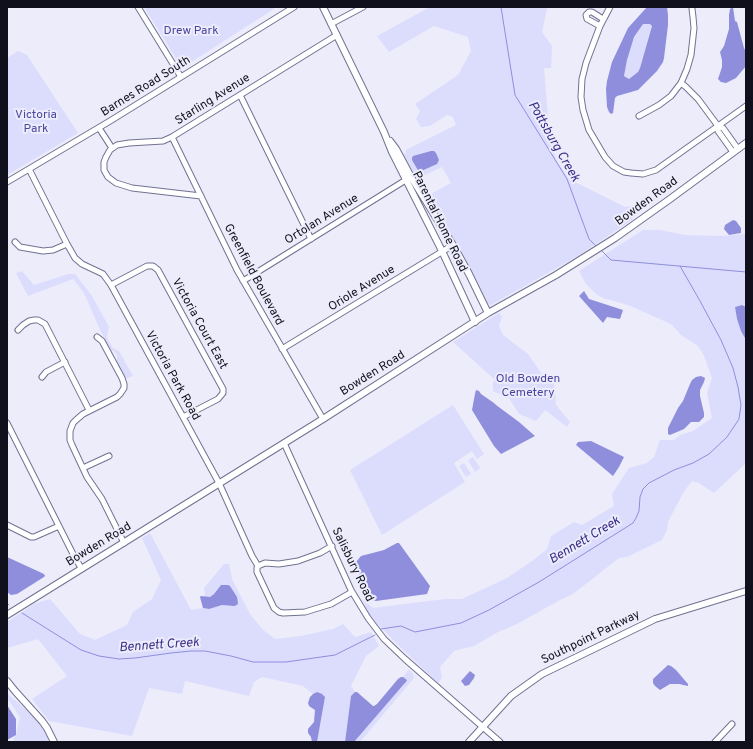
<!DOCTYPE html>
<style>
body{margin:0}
#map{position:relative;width:753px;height:749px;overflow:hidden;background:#ececfb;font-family:Overpass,sans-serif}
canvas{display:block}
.frame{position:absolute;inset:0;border:8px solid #10101c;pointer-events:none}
</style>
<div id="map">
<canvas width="753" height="749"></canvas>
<div class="frame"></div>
</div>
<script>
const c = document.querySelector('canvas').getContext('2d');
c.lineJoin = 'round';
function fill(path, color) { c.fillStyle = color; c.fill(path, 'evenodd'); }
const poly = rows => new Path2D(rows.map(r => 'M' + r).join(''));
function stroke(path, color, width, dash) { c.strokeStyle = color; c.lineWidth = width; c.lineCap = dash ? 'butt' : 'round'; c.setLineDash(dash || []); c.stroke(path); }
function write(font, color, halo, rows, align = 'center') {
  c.font = font + ' Overpass,sans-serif'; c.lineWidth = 4; c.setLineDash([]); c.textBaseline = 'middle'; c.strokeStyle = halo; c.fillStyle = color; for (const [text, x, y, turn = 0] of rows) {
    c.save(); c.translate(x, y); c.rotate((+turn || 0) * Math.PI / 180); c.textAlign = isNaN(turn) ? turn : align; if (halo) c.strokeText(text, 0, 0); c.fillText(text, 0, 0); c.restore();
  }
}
const green = poly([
 [144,7,277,7,182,68],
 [430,7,549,7,547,9,542,32,552,46,551,68,544,68,550,142,557,161,569,179,625,207,651,204,634,216,632,220,578,256,491,305,488,304,461,251,427,196,451,183,442,167,417,179,402,153,406,154,406,150,456,125,453,117,447,115,430,126,421,127,416,119,420,111,415,104,458,75,471,51,468,37,434,26,389,52,377,36],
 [643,23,650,24,652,25,640,68,638,72,629,79,624,76,627,60,634,37],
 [18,51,27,55,78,133,7,175,7,58],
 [643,230,660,230,685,235,723,236,746,234,746,307,742,305,735,307,737,319,741,331,746,340,746,463,714,493,699,483,692,481,683,493,668,522,667,530,662,540,627,557,619,558,573,594,560,600,517,624,498,632,474,646,454,651,440,667,442,678,438,683,398,645,370,616,362,599,373,608,445,599,462,599,507,578,532,561,547,549,551,536,574,522,582,525,614,506,612,494,629,468,647,463,654,457,660,440,674,440,680,435,693,431,712,418,707,393,712,378,704,356,698,346,681,335,671,324,628,305,603,298,596,294,586,284,579,271],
 [22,271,34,285,68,274,75,274,92,296,109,327,107,338,113,348,119,351,133,376,125,379,117,364,117,355,114,351,110,350,101,332,84,293,73,279,28,296,16,273],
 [499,313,502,317,499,326,503,335,528,354,542,374,554,382,556,405,570,422,567,427,545,410,536,421,519,414,509,398,493,391,493,382,495,380,453,342],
 [453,405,484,454,477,459,472,451,454,463,465,482,382,535,350,470],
 [473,457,480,468,475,472,468,460],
 [464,463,471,474,466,477,459,466],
 [150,533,191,610,203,608,209,609,222,605,234,606,220,586,214,594,210,597,205,597,204,588,224,564,229,564,232,579,250,614,263,630,275,639,301,636,333,629,343,624,355,637,371,632,379,646,366,656,351,686,355,692,351,696,345,742,317,742,325,697,317,692,313,694,303,686,262,677,254,682,249,696,185,681,182,694,149,688,132,736,49,721,32,699,67,676,38,639,7,648,7,622,34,604,50,599,80,634,95,640,127,625,133,612,152,599,161,580,142,538],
 [409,669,413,674,414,678,360,742,354,742,404,684,406,682,407,680,403,677],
 [8,694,34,717,42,726,49,742,13,742,14,737,16,735,20,717,7,698,7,695]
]);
const water = poly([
 [647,7,667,7,668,15,668,25,664,58,663,62,657,71,638,90,617,96,615,98,613,113,611,114,609,112,607,107,606,89,607,81,612,62,628,28],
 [643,24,650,24,652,26,640,68,638,72,629,79,624,76,627,60,634,37],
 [733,7,735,21,737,22,744,48,746,52,746,66,736,78,726,83,721,82,718,79,722,67,722,60,720,52,724,46,729,29,729,15,730,9],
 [431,151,434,151,436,153,439,160,437,164,419,172,412,160,412,158,413,156],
 [733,220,736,221,741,228,741,233,729,235,724,229,725,225],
 [584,291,589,299,623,310,620,319,607,317,603,323,579,296],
 [742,305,746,307,746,340,741,331,737,319,735,307],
 [701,376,705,378,704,382,700,390,700,396,704,413,704,417,699,422,691,422,684,429,670,435,668,434,668,428,678,408,683,401,690,384,692,380,696,377],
 [476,390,479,391,481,394,494,403,496,405,519,422,535,436,501,454,494,446,472,410,475,394],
 [591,441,624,457,619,467,613,476,576,445,578,442],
 [397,543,399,543,430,586,427,594,376,601,373,600,361,579,357,568,356,562,361,556,384,550],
 [7,557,44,574,45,576,44,577,17,594,11,595,7,592],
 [221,585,228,585,230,586,237,597,238,603,237,605,234,606,222,605,209,609,203,608,200,597,201,596,210,597,214,594],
 [668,665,671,666,676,670,688,684,688,686,679,684,670,684,660,690,655,686,653,683,653,679],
 [470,671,475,675,474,678,469,685,465,686,461,681],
 [401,677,403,677,407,680,406,682,404,684,354,742,345,742,351,696,355,692,357,692,373,706,374,706,377,704,398,679],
 [317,692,322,694,325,697,317,742,312,742,311,737,308,733,308,729,314,722,315,710,309,706,308,703,310,697,313,694],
 [7,705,16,719,16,735,7,740]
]);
const stream = poly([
 [501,7,515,95,567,179,589,239,597,247],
 [601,250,611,260,746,272],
 [7,603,9,605],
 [22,613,81,650,99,656,119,659,135,658,171,653,191,651,205,651,231,656,253,662,286,662,335,655,375,635],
 [381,629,401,626,415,632,461,623,489,610,539,582,633,523,636,518,639,511,640,497,643,489,649,483,674,470,693,463,709,454,727,437,739,419,741,405,738,387,733,368,721,340,700,301,680,266]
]);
const minor = poly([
 [138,7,181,77],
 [610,7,600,26,586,63,582,79,581,97,583,110,589,130,605,157,613,166,624,172,631,173,643,174,656,170,746,106],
 [331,24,363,7],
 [600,26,587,19,586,15,589,12,592,12,603,19],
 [681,83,686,87,698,99,718,126,718,131,733,152],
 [240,95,311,239],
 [639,116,659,105,671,96,681,83,687,69,691,55,694,28,693,17,692,9],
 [718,126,723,128,738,149],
 [99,128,112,148],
 [172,137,237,270,323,419],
 [29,169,67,244,75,258,82,264,99,272,103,274,111,285,219,483,252,556,258,566,257,568,257,572,274,608,279,612,283,613,305,612,331,604,352,592],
 [7,182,110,121,294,7],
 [201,196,132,188,116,183,108,177,104,170,104,162,106,157,110,150,117,145,129,143,163,141,172,137,337,35],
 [15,242,20,247,43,251,53,250,67,244],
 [243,281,409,178],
 [111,285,147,266,153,266,158,270,223,389,223,393,218,399,183,417],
 [18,330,23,325,29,321,34,320,38,320,45,324,89,410],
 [97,337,102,341,122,378,124,384,124,388,120,394,117,397,83,414,76,420,73,423,70,431,70,440,72,445,87,477,102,499,124,543],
 [282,349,453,245],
 [42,377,46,372,65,362],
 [7,423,73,554,81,568],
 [284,443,351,590,368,618,384,639,405,659,500,742],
 [83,468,109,456],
 [7,525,31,537,34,537,59,526],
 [258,566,265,563,279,564,298,561,320,553,332,546],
 [715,742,732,724]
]);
const major = poly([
 [323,7,384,132,392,152,442,251,475,322],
 [390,141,396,149,411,177,453,245,469,274,488,313],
 [7,615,323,419,488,313,556,275,615,238,670,199,746,143],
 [7,681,15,691,42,721,47,728,54,742],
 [469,742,511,696,542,674,655,619,746,591]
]);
const parkNames = [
 ["Drew Park",191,32],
 ["Victoria",36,116],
 ["Park",36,130],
 ["Old Bowden",528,380],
 ["Cemetery",528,394]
];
const streetNames = [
 ["Barnes Road South",146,87,-32],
 ["Starling Avenue",213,100,-32],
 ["Bowden Road",647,202,-36],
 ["Ortolan Avenue",322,220,-32],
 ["Parental Home Road",439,222,64],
 ["Greenfield Boulevard",253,275,62],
 ["Oriole Avenue",362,289,-32],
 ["Victoria Court East",199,324,61],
 ["Bowden Road",373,374,-32],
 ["Victoria Park Road",172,376,61],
 ["Bowden Road",99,545,-31],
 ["Salisbury Road",352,565,64],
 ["Southpoint Parkway",591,638,-26]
];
const waterNames = [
 ["Pottsburg Creek",553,142,60],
 ["Bennett Creek",585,541,-31],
 ["Bennett Creek",159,646,-4]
];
fill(green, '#dcddfd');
fill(water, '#8e8edc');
stroke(stream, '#8e8edc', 1);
stroke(minor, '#717291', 7);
stroke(major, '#717291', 8);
stroke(minor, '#fff', 5);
stroke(major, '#fff', 6);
write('12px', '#4c44a0', '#ececfb', parkNames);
write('12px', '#10101c', '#ececfb', streetNames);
write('italic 13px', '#3a2e89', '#ececfb', waterNames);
</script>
